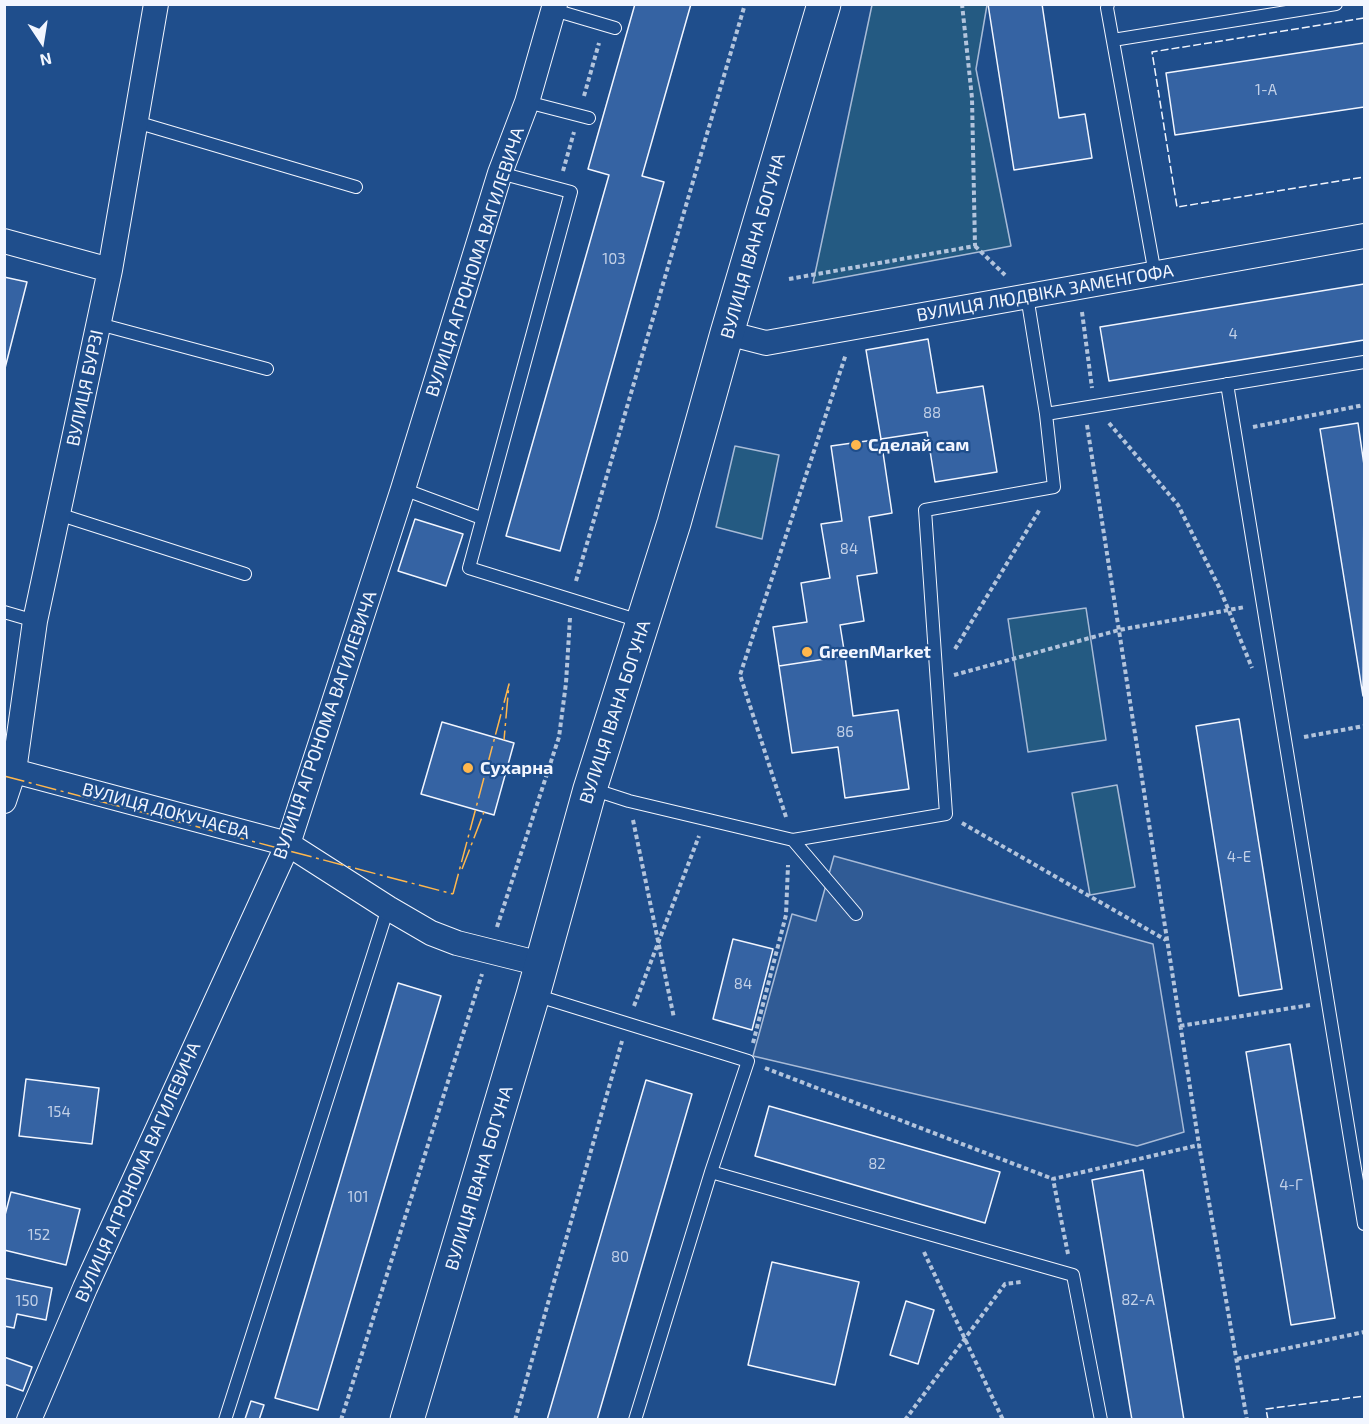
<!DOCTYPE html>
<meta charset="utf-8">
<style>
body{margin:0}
#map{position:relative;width:1369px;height:1424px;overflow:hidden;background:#1f4e8c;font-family:"Exo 2",sans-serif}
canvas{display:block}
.frame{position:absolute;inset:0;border:6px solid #f2f6ff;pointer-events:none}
.north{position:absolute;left:12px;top:12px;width:60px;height:60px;-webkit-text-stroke:4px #1f4e8c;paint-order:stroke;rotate:168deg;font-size:16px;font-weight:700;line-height:24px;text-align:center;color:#f2f6ff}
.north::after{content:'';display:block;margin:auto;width:21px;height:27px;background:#f2f6ff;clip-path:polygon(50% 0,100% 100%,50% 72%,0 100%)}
</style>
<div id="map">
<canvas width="1369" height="1424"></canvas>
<div class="frame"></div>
<div class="north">N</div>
</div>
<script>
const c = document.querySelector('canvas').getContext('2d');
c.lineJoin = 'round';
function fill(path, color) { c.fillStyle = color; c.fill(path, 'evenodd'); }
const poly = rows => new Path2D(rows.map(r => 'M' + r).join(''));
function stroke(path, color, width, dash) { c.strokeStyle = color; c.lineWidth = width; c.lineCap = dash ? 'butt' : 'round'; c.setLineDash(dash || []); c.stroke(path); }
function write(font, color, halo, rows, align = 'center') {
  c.font = font + ' "Exo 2",sans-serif'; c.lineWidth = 4.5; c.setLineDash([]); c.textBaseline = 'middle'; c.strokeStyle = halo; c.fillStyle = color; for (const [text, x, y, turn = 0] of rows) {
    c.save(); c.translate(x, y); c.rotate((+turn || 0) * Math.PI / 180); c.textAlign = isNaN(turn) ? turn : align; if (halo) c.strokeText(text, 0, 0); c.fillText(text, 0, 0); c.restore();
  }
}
const green = poly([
 [872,5,987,5,976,69,1011,246,813,283,872,5],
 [735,446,779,455,762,539,716,527,735,446],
 [1086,608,1106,740,1028,752,1008,619,1086,608],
 [1117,785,1135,887,1090,895,1072,793,1117,785]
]);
const parking = poly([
 [834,856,1153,944,1184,1132,1137,1146,753,1056,792,914,816,921,834,856]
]);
const building = poly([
 [635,4,691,4,642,176,664,182,560,551,506,536,609,175,588,169,635,4],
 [988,4,1042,4,1059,118,1085,114,1092,158,1014,170,988,4],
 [1364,43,1364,107,1175,135,1166,73,1364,43],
 [4,277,27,282,4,372,4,277],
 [1364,284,1364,340,1109,381,1100,327,1364,284],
 [928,339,937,393,983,386,997,472,935,482,927,432,881,439,866,350,928,339],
 [1358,423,1364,465,1363,696,1320,429,1358,423],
 [881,439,892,513,869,517,877,573,857,576,864,621,840,625,845,656,779,666,773,627,807,622,801,583,830,578,821,524,842,521,831,446,881,439],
 [415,519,463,534,446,586,398,571,415,519],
 [845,656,853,716,898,710,909,789,845,798,838,747,792,753,779,666,845,656],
 [1239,719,1282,989,1239,996,1196,726,1239,719],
 [442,722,514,743,494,815,421,794,442,722],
 [733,939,773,949,752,1030,713,1019,733,939],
 [398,983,441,996,318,1410,275,1398,398,983],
 [1290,1044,1335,1318,1291,1325,1246,1052,1290,1044],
 [26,1079,99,1088,92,1144,19,1136,26,1079],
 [646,1080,692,1094,597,1420,547,1420,646,1080],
 [769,1106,1000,1172,985,1223,755,1156,769,1106],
 [1143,1170,1184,1420,1132,1420,1092,1180,1143,1170],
 [11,1192,80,1209,66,1265,4,1250,4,1219,11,1192],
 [772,1262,859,1282,835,1385,748,1365,772,1262],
 [4,1278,52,1288,46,1320,17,1314,14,1328,4,1326,4,1278],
 [906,1301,934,1310,918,1364,890,1355,906,1301],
 [4,1357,32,1367,23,1391,4,1384,4,1357],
 [251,1401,264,1405,259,1420,245,1419,251,1401]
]);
const path = poly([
 [584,96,599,43],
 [563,171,574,132],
 [975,246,1005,275],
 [789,279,975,246,972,98,962,4],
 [1082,312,1092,388],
 [1109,423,1178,505,1220,589,1252,668],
 [1087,425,1199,1145,1247,1420],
 [1253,427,1364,405],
 [576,581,745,4],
 [955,649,1040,509],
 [954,675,1119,630,1245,607],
 [1304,737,1364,726],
 [786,817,740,675,846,354],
 [633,820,674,1018],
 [962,823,1166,940],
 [497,927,559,737,566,683,570,618],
 [634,1006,699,836],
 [1180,1026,1310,1005],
 [753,1043,786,915,788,865],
 [765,1068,1053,1179],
 [924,1252,1003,1420],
 [1068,1254,1053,1179,1199,1145],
 [1237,1359,1364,1332],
 [341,1420,482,974],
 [515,1420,622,1041],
 [905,1420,1005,1284,1021,1282]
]);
const lane = poly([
 [1108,4,1107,8,1155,274],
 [554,10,615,28],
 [1113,40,1336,4],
 [527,102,589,118],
 [136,122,356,187],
 [500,173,571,192,469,568,643,622],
 [1027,296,1046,414,1364,362],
 [99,324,267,369],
 [1227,384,1364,1224],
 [403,489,481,518],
 [58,514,245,574],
 [4,612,35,621],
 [592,789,629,801,793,840,946,814,925,510,1054,487,1046,414],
 [793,840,856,914],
 [535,995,748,1061,711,1172,635,1420],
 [711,1172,1073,1275,1101,1420],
 [225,1420,388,908]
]);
const street = poly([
 [4,241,110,270],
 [727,333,766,343,1364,236],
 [14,771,288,844,388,908,431,933,457,943,541,964],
 [4,801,14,771,35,621,110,270,156,4],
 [29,1420,85,1288,288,844,403,489,500,173,527,102,555,4]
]);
const secondary = poly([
 [407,1420,533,995,590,789,674,523,727,333,824,4]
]);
const fence = poly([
 [1364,18,1152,52,1177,207,1364,177],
 [1268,1420,1266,1409,1364,1396]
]);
const power = poly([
 [4,776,453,894],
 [462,869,484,812],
 [453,894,509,684,504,740]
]);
const markers = [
 [856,445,6,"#ffb74d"],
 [807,652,6,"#ffb74d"],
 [468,768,6,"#ffb74d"]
];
const numberNames = [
 ["1-А",1266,90],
 ["103",614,259],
 ["4",1233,334],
 ["88",932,413],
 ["84",849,549],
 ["86",845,732],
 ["4-Е",1239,857],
 ["84",743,984],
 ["154",59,1112],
 ["82",877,1164],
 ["4-Г",1291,1185],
 ["101",358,1197],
 ["152",39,1235],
 ["80",620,1257],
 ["82-А",1138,1300],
 ["150",27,1301]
];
const streetNames = [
 ["ВУЛИЦЯ ІВАНА БОГУНА",753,246,-74],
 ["ВУЛИЦЯ АГРОНОМА ВАГИЛЕВИЧА",475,262,-72],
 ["ВУЛИЦЯ ЛЮДВІКА ЗАМЕНГОФА",1045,293,-10],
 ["ВУЛИЦЯ БУРЗІ",85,388,-78],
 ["ВУЛИЦЯ ІВАНА БОГУНА",615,712,-72],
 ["ВУЛИЦЯ АГРОНОМА ВАГИЛЕВИЧА",325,725,-71],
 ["ВУЛИЦЯ ДОКУЧАЄВА",166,811,15],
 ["ВУЛИЦЯ АГРОНОМА ВАГИЛЕВИЧА",138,1172,-66],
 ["ВУЛИЦЯ ІВАНА БОГУНА",479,1178,-73]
];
const poiNames = [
 ["Сделай сам",868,445],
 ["GreenMarket",819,652],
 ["Сухарна",480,768]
];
fill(green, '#245a82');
stroke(green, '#a8bbd7', 1.5);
fill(parking, '#305b95');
stroke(parking, '#a8bbd7', 1.5);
fill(building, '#3563a3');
stroke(building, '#f2f6ff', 1.5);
stroke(lane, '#f2f6ff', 14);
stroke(street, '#f2f6ff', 26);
stroke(secondary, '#f2f6ff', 35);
stroke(path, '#b3c4dc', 4, [4.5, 3]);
stroke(lane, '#1f4e8c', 12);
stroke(street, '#1f4e8c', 24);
stroke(secondary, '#1f4e8c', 33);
stroke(fence, '#f2f6ff', 1.5, [8, 3]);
stroke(power, '#ffb74d', 1.5, [21, 4.5, 3, 4.5]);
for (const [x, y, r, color] of markers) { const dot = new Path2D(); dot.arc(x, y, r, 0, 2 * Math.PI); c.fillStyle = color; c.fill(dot); stroke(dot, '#1f4e8c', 2); }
write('15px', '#c3d1e8', null, numberNames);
write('18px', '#f2f6ff', '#1f4e8c', streetNames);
write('bold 18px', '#f2f6ff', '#1f4e8c', poiNames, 'left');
</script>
